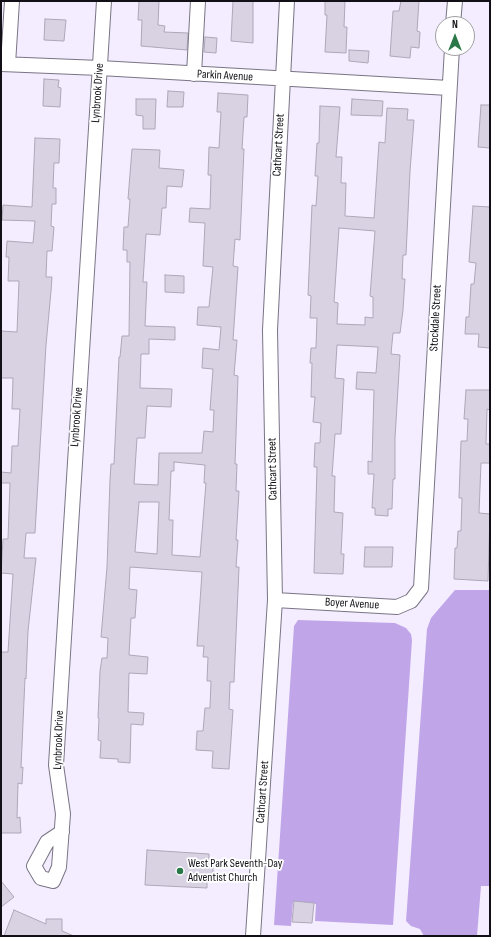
<!DOCTYPE html>
<style>
body{margin:0}
#map{position:relative;width:491px;height:937px;overflow:hidden;background:#f3edff;font-family:"Sofia Sans Condensed",sans-serif}
canvas{display:block}
.frame{position:absolute;inset:0;border:2px solid #121016;pointer-events:none}
.north{position:absolute;left:435px;top:16px;width:40px;height:40px;box-sizing:border-box;background:#fff;border:1px solid #a09fa2;border-radius:50%;rotate:0deg;font-size:11px;font-weight:700;line-height:16px;text-align:center;color:#121016}
.north::after{content:'';display:block;margin:auto;width:14px;height:18px;background:#2a7848;clip-path:polygon(50% 0,100% 100%,50% 72%,0 100%)}
</style>
<div id="map">
<canvas width="491" height="937"></canvas>
<div class="frame"></div>
<div class="north">N</div>
</div>
<script>
const c = document.querySelector('canvas').getContext('2d');
c.lineJoin = 'round';
function fill(path, color) { c.fillStyle = color; c.fill(path, 'evenodd'); }
const poly = rows => new Path2D(rows.map(r => 'M' + r).join(''));
function stroke(path, color, width, dash) { c.strokeStyle = color; c.lineWidth = width; c.lineCap = dash ? 'butt' : 'round'; c.setLineDash(dash || []); c.stroke(path); }
function write(font, color, halo, rows, align = 'center') {
  c.font = font + ' "Sofia Sans Condensed",sans-serif'; c.lineWidth = 3.5; c.setLineDash([]); c.textBaseline = 'middle'; c.strokeStyle = halo; c.fillStyle = color; for (const [text, x, y, turn = 0] of rows) {
    c.save(); c.translate(x, y); c.rotate((+turn || 0) * Math.PI / 180); c.textAlign = isNaN(turn) ? turn : align; if (halo) c.strokeText(text, 0, 0); c.fillText(text, 0, 0); c.restore();
  }
}
const forest = poly([
 [455,590,490,590,490,886,481,886,477,936,424,936,420,929,411,926,406,921,427,629,431,618],
 [298,620,395,623,406,628,411,634,412,640,393,925,315,921,316,904,293,902,291,926,274,925,294,626]
]);
const building = poly([
 [139,1,159,1,158,25,165,26,164,32,188,33,187,50,141,46,142,20,138,20,139,1],
 [233,1,253,1,253,43,231,41,233,1],
 [325,1,345,1,344,27,347,27,346,53,325,52,327,15,325,15,325,1],
 [401,1,419,1,417,31,420,32,419,48,411,47,410,58,390,56,393,11,399,11,401,1],
 [45,19,66,20,64,41,44,40,45,19],
 [205,37,217,38,216,53,204,52,205,37],
 [349,50,369,51,368,63,349,61,349,50],
 [44,79,59,80,58,87,61,88,60,107,43,106,44,79],
 [168,91,184,92,183,107,167,107,168,91],
 [218,93,248,95,247,117,244,117,242,149,244,149,240,240,235,239,233,266,238,267,233,340,237,340,234,375,238,376,235,464,237,464,236,491,239,491,236,540,238,540,236,567,239,567,234,682,230,682,229,709,233,710,229,769,212,768,213,751,196,750,197,731,203,731,205,708,210,708,211,681,207,681,208,657,203,657,204,646,197,646,202,572,130,567,129,589,137,590,135,618,131,618,129,655,148,657,147,674,129,673,128,712,144,713,143,725,131,724,130,763,118,762,118,759,100,758,101,741,98,740,99,718,98,718,100,671,102,658,107,658,108,638,101,637,107,567,110,480,111,464,114,464,119,357,120,357,122,336,129,336,130,262,127,262,127,250,123,250,124,227,128,227,130,199,128,199,132,149,160,150,159,168,184,170,182,187,167,186,166,208,162,208,160,235,146,234,143,282,147,282,145,326,175,327,175,340,149,339,149,354,141,354,140,388,172,389,171,407,147,406,145,438,137,438,134,484,158,485,159,453,202,453,204,431,213,432,214,410,210,410,213,369,202,368,203,348,219,350,221,327,197,325,198,307,209,307,213,267,203,266,205,223,189,222,190,208,210,209,211,175,208,175,209,147,219,148,221,112,217,112,218,93],
 [174,462,205,465,204,483,206,483,200,557,172,555,173,520,169,520,171,471,174,471,174,462],
 [139,502,159,502,157,554,135,552,139,502],
 [136,99,156,99,155,129,143,129,143,116,136,115,136,99],
 [352,99,383,101,382,116,351,115,352,99],
 [481,105,490,105,490,148,478,147,481,105],
 [320,106,340,107,336,157,342,157,341,183,346,183,345,216,374,218,379,142,385,143,387,108,408,109,407,120,414,120,410,171,406,255,403,255,402,279,405,279,403,310,400,333,393,333,391,354,400,355,395,438,395,479,393,479,392,509,388,509,388,516,375,515,375,508,372,508,374,474,368,474,368,461,372,462,374,390,356,389,357,372,376,373,378,347,337,345,335,378,344,379,341,434,335,434,332,476,335,476,334,512,343,513,341,554,344,554,343,574,314,573,317,467,314,467,315,443,320,443,321,423,313,422,315,397,311,397,312,363,310,363,311,348,316,348,317,318,310,318,311,296,308,295,312,205,316,206,318,176,315,176,317,143,319,143,320,106],
 [339,228,375,231,370,296,373,297,373,318,365,317,365,325,337,324,338,303,334,302,339,228],
 [35,138,60,139,59,163,54,163,53,188,56,188,56,204,52,204,51,226,54,227,52,251,47,251,46,277,52,277,51,291,46,345,35,533,26,533,24,558,36,558,28,631,26,679,25,678,21,768,23,767,22,784,18,783,17,818,20,817,21,833,1,833,1,652,8,652,13,574,1,573,3,539,8,539,10,483,1,483,1,472,11,473,12,446,18,446,20,409,12,409,13,378,1,378,1,331,17,332,19,281,8,281,9,257,6,257,7,241,33,243,35,221,2,220,3,205,32,207,35,138],
 [473,206,490,207,490,348,478,347,479,334,465,334,466,317,469,317,471,284,474,284,476,263,469,262,473,206],
 [165,275,184,276,184,293,165,292,165,275],
 [466,390,490,390,490,410,487,409,486,444,490,444,490,463,481,463,479,513,490,514,488,581,454,579,455,548,457,548,458,531,461,531,462,498,459,498,461,441,467,441,468,419,464,419,466,390],
 [365,547,393,547,392,567,364,567,365,547],
 [147,850,209,854,209,864,213,865,213,877,207,877,207,888,145,885,147,850],
 [1,881,14,897,1,907,1,881],
 [294,901,314,903,312,923,292,922,294,901],
 [14,910,46,924,46,919,62,919,62,931,74,936,4,936,14,910]
]);
const minor = poly([
 [453,24,455,1],
 [1,64,100,68,449,88],
 [8,64,12,1],
 [194,74,198,1],
 [275,600,397,607,411,601,421,588,452,48],
 [62,832,47,842,34,866,41,878,53,881,59,867,63,814,56,765,104,1],
 [253,936,275,600,270,330,287,1]
]);
const markers = [
 [180,871,4,"#2a7848"]
];
const streetNames = [
 ["Parkin Avenue",225,76,3],
 ["Lynbrook Drive",98,93,-86],
 ["Cathcart Street",279,145,-87],
 ["Stockdale Street",436,318,-87],
 ["Lynbrook Drive",77,417,-86],
 ["Cathcart Street",273,469,-91],
 ["Boyer Avenue",352,604,3],
 ["Lynbrook Drive",59,740,-88],
 ["Cathcart Street",263,792,-86]
];
const poiNames = [
 ["West Park Seventh-Day",188,864],
 ["Adventist Church",188,878]
];
fill(forest, '#c1a5e9');
fill(building, '#d8d2e3');
stroke(building, '#ada7b8', 1);
stroke(minor, '#7a7484', 16);
stroke(minor, '#fff', 14);
for (const [x, y, r, color] of markers) { const dot = new Path2D(); dot.arc(x, y, r, 0, 2 * Math.PI); c.fillStyle = color; c.fill(dot); stroke(dot, '#fff', 1.5); }
write('12px', '#121016', '#fff', streetNames);
write('12px', '#121016', '#fff', poiNames, 'left');
</script>
